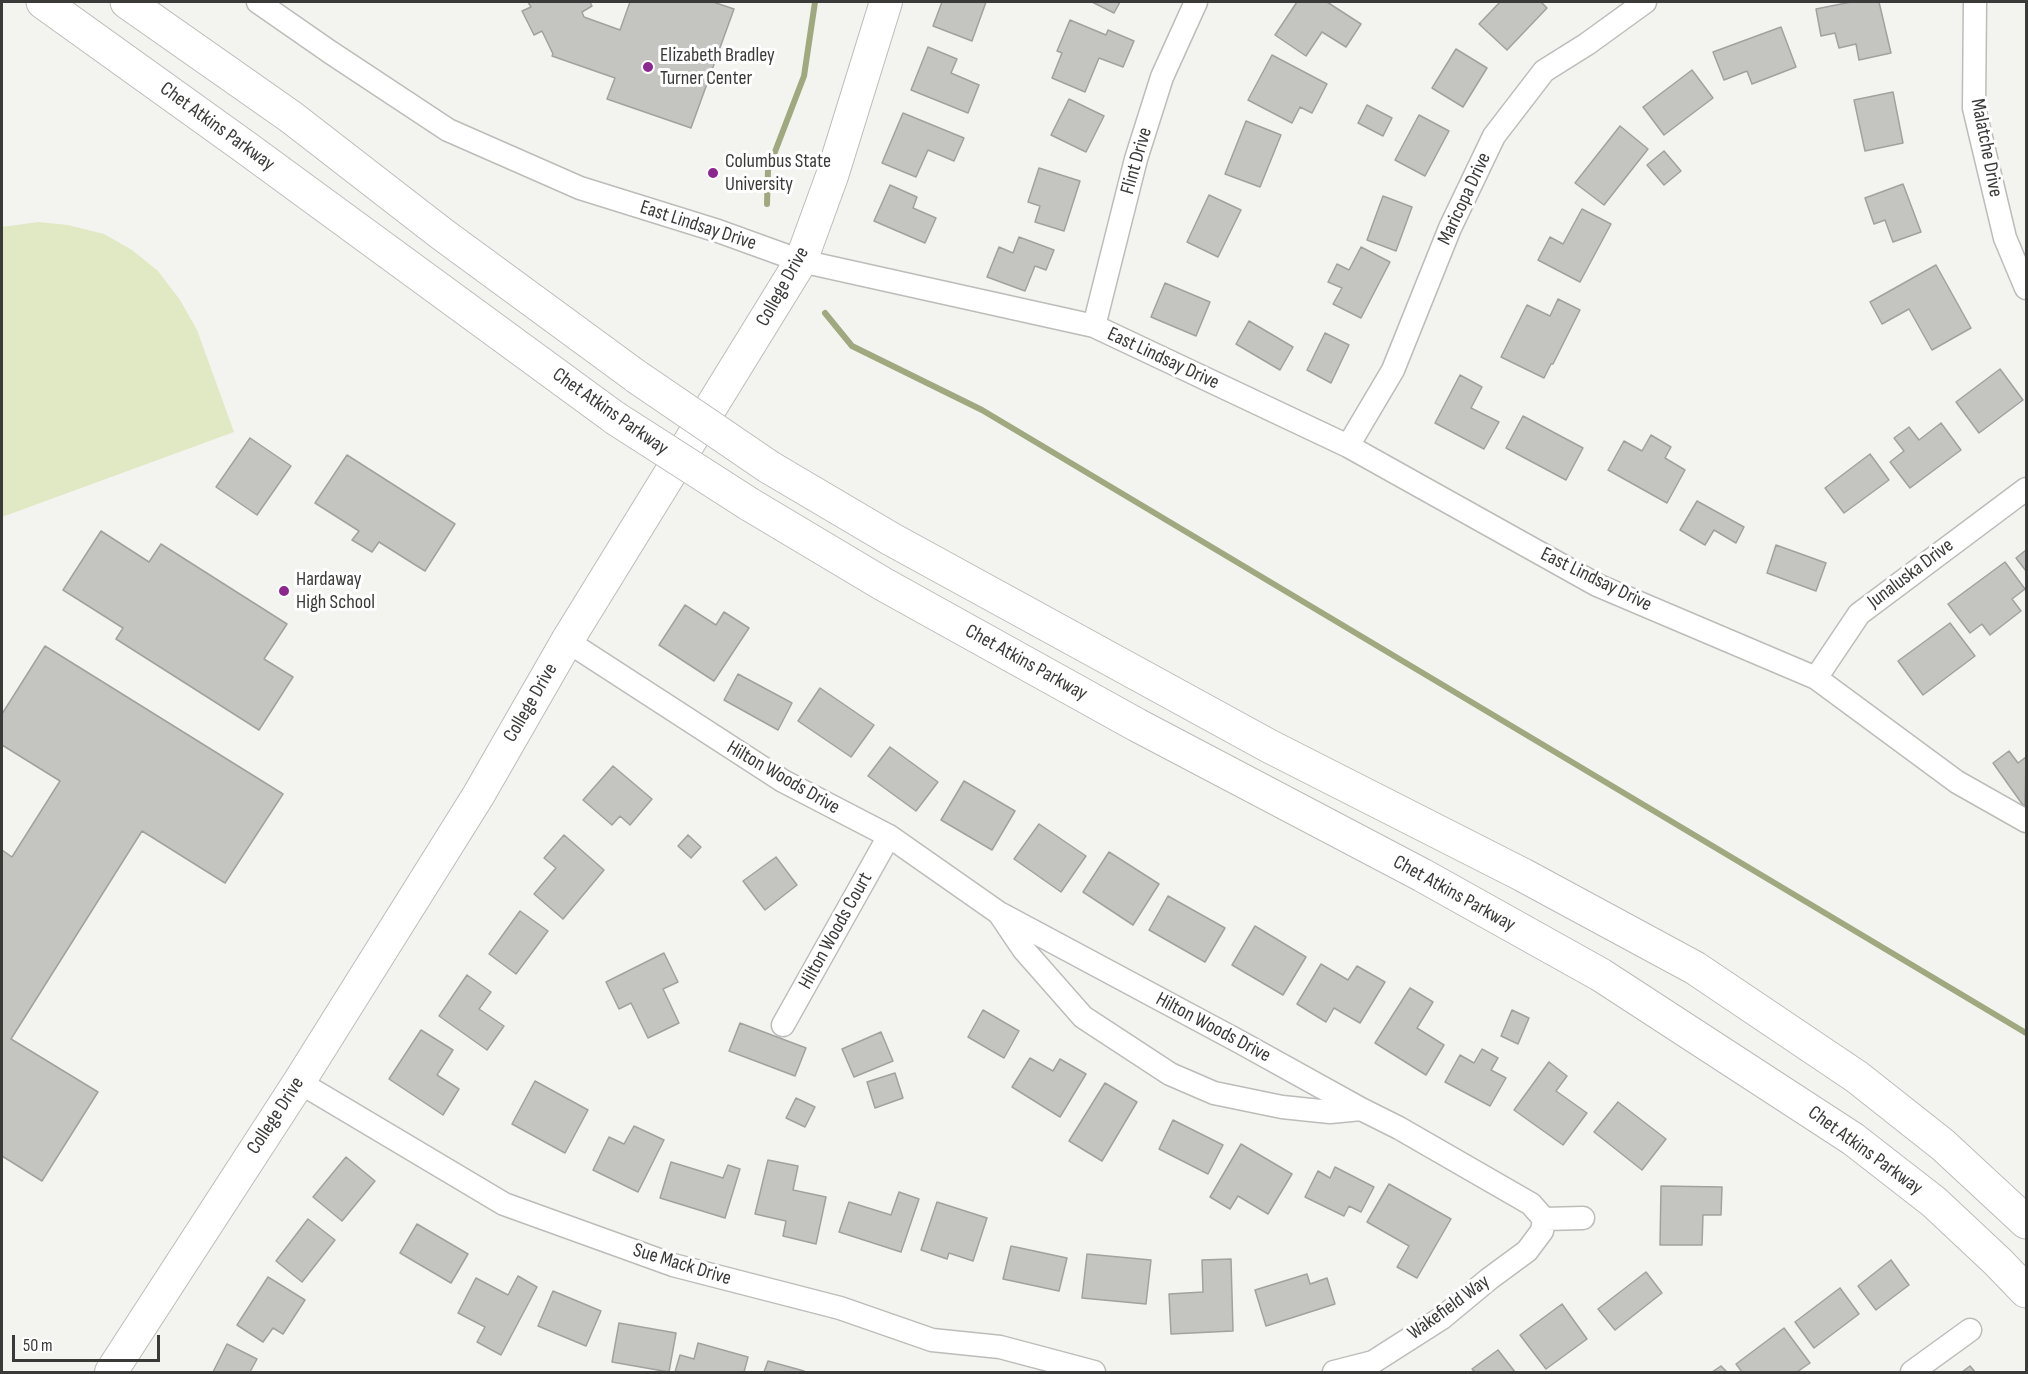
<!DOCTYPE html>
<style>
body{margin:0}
#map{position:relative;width:2028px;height:1374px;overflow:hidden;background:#f3f4f0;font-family:"Sofia Sans Condensed",sans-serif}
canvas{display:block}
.frame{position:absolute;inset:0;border:3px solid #3a3b39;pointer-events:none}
.scale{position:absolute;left:12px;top:1335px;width:148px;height:27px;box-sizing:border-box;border:3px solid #3a3b39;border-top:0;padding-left:8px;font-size:18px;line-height:21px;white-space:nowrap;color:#3a3b39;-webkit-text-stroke:4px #fff;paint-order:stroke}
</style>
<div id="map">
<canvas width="2028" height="1374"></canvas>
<div class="frame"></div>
<div class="scale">50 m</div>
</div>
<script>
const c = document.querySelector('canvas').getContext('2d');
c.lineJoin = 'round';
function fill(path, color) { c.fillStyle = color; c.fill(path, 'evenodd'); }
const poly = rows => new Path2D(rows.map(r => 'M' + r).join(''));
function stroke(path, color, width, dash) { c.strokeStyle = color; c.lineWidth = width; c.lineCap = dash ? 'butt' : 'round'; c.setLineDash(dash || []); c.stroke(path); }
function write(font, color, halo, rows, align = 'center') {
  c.font = font + ' "Sofia Sans Condensed",sans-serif'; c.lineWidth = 6; c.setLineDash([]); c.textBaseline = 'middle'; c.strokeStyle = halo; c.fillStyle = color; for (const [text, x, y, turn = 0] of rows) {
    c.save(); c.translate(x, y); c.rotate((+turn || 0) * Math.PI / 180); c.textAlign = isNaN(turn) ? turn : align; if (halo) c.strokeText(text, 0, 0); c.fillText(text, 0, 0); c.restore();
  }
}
const green = poly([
 [38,222,68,225,104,234,132,250,158,271,180,300,197,330,234,432,2,517,2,227]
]);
const stream = poly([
 [767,204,768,170,804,76,815,2],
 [825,313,852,346,982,410,2026,1033]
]);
const building = poly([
 [528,2,590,2,592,6,582,12,584,17,620,30,630,2,713,2,734,9,691,128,607,99,615,78,552,56,553,54,542,31,534,35,522,11,531,7,528,2],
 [942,2,986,2,972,41,933,26,942,2],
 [1092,2,1120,2,1114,13,1092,2],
 [1297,2,1327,2,1361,24,1346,47,1322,32,1306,56,1275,35,1297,2],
 [1500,2,1541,2,1547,8,1507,50,1479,24,1500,2],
 [1851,2,1879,2,1891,53,1859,60,1856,44,1839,48,1835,33,1821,36,1816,9,1851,2],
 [1070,20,1106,35,1108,30,1134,41,1123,67,1099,58,1085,92,1052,78,1062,53,1057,51,1070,20],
 [1781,27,1796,67,1752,84,1747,71,1724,80,1713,52,1781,27],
 [928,47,957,59,951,73,979,85,968,113,911,90,928,47],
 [1456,49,1487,68,1463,107,1432,88,1456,49],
 [1272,55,1327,84,1312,113,1300,107,1292,123,1248,100,1272,55],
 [1692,70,1713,98,1664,135,1643,107,1692,70],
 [1893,92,1903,143,1865,151,1854,100,1893,92],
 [1069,99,1104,116,1086,152,1051,135,1069,99],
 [1367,105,1392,118,1383,136,1358,123,1367,105],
 [903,113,964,138,954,161,928,150,916,177,882,163,903,113],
 [1419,115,1449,131,1425,176,1395,160,1419,115],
 [1246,121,1281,135,1260,187,1225,174,1246,121],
 [1620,126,1648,149,1604,205,1575,183,1620,126],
 [1664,151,1681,171,1664,185,1647,165,1664,151],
 [1039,168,1080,181,1064,231,1035,222,1040,206,1028,202,1039,168],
 [1903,184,1921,232,1893,242,1885,220,1874,224,1865,198,1903,184],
 [890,185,917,197,913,208,936,218,925,243,874,221,890,185],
 [1209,195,1241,210,1218,257,1187,242,1209,195],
 [1383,196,1412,207,1396,251,1367,240,1383,196],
 [1582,209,1611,224,1580,282,1538,260,1550,237,1563,244,1582,209],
 [1019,237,1054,250,1046,270,1035,266,1025,291,987,277,999,247,1013,253,1019,237],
 [1361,247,1390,262,1361,318,1333,304,1342,288,1328,282,1337,264,1349,270,1361,247],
 [1936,265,1971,328,1932,350,1909,309,1882,324,1870,302,1936,265],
 [1165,283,1210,302,1196,336,1151,317,1165,283],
 [1558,299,1580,310,1553,364,1551,364,1544,378,1501,357,1527,305,1550,316,1558,299],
 [1249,321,1293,347,1280,370,1236,344,1249,321],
 [1325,333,1349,345,1331,383,1307,370,1325,333],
 [2000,369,2023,400,1979,433,1956,402,2000,369],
 [1460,375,1482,387,1471,408,1499,422,1484,449,1435,423,1460,375],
 [1523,416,1583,448,1566,480,1506,448,1523,416],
 [1941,423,1961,450,1910,488,1890,462,1904,451,1894,438,1909,427,1919,440,1941,423],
 [1651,435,1671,447,1665,458,1685,470,1667,503,1608,470,1624,441,1642,451,1651,435],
 [250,438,291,466,257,515,216,487,250,438],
 [1870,454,1889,480,1844,513,1825,488,1870,454],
 [347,455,455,524,425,571,379,542,372,552,352,540,359,531,315,503,347,455],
 [1697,501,1744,527,1736,543,1714,530,1705,545,1680,530,1697,501],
 [101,531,149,562,161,544,287,624,264,659,293,677,259,730,116,639,123,628,63,590,101,531],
 [1776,545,1826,563,1816,591,1767,573,1776,545],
 [2026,550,2026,571,2016,558,2026,550],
 [2005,562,2025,589,2012,599,2021,611,1990,635,1982,624,1970,633,1948,604,2005,562],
 [685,605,716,625,724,612,749,628,714,681,659,645,685,605],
 [1950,623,1975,656,1923,695,1898,661,1950,623],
 [45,646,283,794,225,883,142,831,11,1039,98,1092,42,1181,2,1156,2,850,12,857,60,781,2,745,2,714,45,646],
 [738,674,792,703,778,730,724,700,738,674],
 [820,688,874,725,851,757,798,721,820,688],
 [890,747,938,782,916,811,868,776,890,747],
 [2009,751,2018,763,2026,757,2025,808,1993,763,2009,751],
 [613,766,652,799,630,825,620,816,612,825,583,800,613,766],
 [964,781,1015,811,992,850,941,820,964,781],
 [1039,824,1086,856,1061,892,1014,859,1039,824],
 [564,835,604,870,563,919,534,894,556,868,544,858,564,835],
 [688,835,701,847,691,858,678,846,688,835],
 [1109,852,1159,884,1133,925,1083,892,1109,852],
 [776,857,797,885,765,910,743,881,776,857],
 [1168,896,1225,928,1205,962,1149,930,1168,896],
 [520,911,548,931,516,974,489,954,520,911],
 [1255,926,1306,957,1283,995,1232,965,1255,926],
 [664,953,678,982,663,989,679,1023,648,1038,631,1003,619,1009,606,982,664,953],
 [1321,964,1348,980,1357,966,1385,982,1360,1023,1334,1008,1326,1022,1297,1004,1321,964],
 [467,975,491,992,479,1009,504,1026,487,1050,439,1016,467,975],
 [1410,988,1433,1002,1417,1028,1444,1045,1426,1075,1375,1043,1410,988],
 [983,1010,1019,1031,1004,1058,968,1037,983,1010],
 [1512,1010,1529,1018,1518,1044,1501,1036,1512,1010],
 [740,1023,806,1048,795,1076,729,1051,740,1023],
 [421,1030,453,1050,437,1075,459,1089,443,1115,389,1079,421,1030],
 [881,1032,893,1061,854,1077,842,1049,881,1032],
 [1482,1049,1498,1058,1491,1070,1506,1078,1490,1106,1445,1082,1460,1055,1474,1063,1482,1049],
 [1030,1058,1053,1071,1060,1059,1086,1074,1060,1117,1012,1087,1030,1058],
 [1549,1062,1567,1076,1556,1091,1587,1113,1563,1145,1514,1110,1549,1062],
 [895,1073,903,1098,875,1108,867,1082,895,1073],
 [535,1081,588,1110,565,1153,512,1124,535,1081],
 [1105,1083,1137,1102,1102,1161,1069,1141,1105,1083],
 [796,1098,815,1107,805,1127,786,1118,796,1098],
 [1618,1102,1666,1139,1642,1170,1594,1132,1618,1102],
 [1173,1120,1223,1145,1208,1174,1159,1149,1173,1120],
 [634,1126,664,1140,638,1192,593,1170,609,1137,624,1144,634,1126],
 [1241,1144,1292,1174,1268,1214,1238,1196,1230,1209,1210,1197,1241,1144],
 [346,1157,375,1181,342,1221,313,1197,346,1157],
 [768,1160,798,1166,793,1190,826,1197,816,1244,783,1236,786,1221,755,1214,768,1160],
 [671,1162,723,1178,728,1165,740,1169,725,1218,660,1198,671,1162],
 [1335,1167,1374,1187,1361,1212,1349,1206,1344,1216,1305,1197,1318,1171,1330,1178,1335,1167],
 [1389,1184,1451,1219,1417,1278,1397,1267,1409,1246,1367,1222,1389,1184],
 [1661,1186,1722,1187,1721,1215,1703,1215,1702,1245,1660,1245,1661,1186],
 [899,1192,919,1199,901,1252,839,1232,849,1202,891,1215,899,1192],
 [937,1202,987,1218,973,1261,949,1253,947,1259,921,1250,937,1202],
 [308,1219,335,1240,302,1282,276,1261,308,1219],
 [417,1224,468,1254,451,1283,400,1253,417,1224],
 [1011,1246,1067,1258,1059,1291,1003,1279,1011,1246],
 [1087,1254,1151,1260,1146,1304,1082,1298,1087,1254],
 [1231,1259,1233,1331,1171,1334,1169,1294,1203,1292,1202,1260,1231,1259],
 [1891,1260,1909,1285,1876,1310,1858,1286,1891,1260],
 [1646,1272,1662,1293,1615,1330,1598,1309,1646,1272],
 [1307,1274,1310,1284,1327,1278,1335,1304,1266,1326,1255,1290,1307,1274],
 [518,1276,537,1287,501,1355,477,1342,485,1327,458,1313,476,1278,508,1295,518,1276],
 [268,1277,305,1300,283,1334,273,1328,263,1342,237,1325,268,1277],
 [1840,1288,1859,1314,1814,1348,1795,1322,1840,1288],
 [553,1291,601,1311,586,1346,538,1326,553,1291],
 [1562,1304,1587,1339,1546,1369,1520,1335,1562,1304],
 [619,1323,676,1333,669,1372,612,1362,619,1323],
 [1784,1328,1810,1363,1797,1372,1742,1372,1736,1364,1784,1328],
 [698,1343,748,1357,744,1372,675,1372,680,1355,694,1359,698,1343],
 [227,1344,257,1359,250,1372,213,1372,227,1344],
 [1498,1350,1515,1372,1475,1372,1472,1369,1498,1350],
 [768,1361,804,1371,803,1372,764,1372,768,1361],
 [1721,1366,1727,1372,1712,1372,1721,1366],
 [1970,1366,1975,1372,1962,1372,1970,1366]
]);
const street = poly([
 [258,2,330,52,448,130,580,188,718,231,801,261,1094,326,1348,446,1597,585,1816,678,1957,782,2026,821],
 [1975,2,1974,108,2005,238,2026,288],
 [1094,326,1136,159,1162,77,1196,2],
 [1348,446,1393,370,1450,228,1494,136,1544,71,1587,44,1645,2],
 [567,641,783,781,889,836,999,913,1024,950,1083,1017,1170,1074,1214,1093,1282,1107,1330,1112,1361,1109,1399,1128,1531,1204,1544,1219,1583,1218],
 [1816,678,1859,614,2026,489],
 [1001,914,1240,1042,1361,1109],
 [783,1025,889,836],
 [299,1082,504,1204,673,1265,840,1308,932,1340,1000,1347,1094,1372],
 [1334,1372,1373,1362,1442,1318,1489,1279,1527,1251,1542,1231,1544,1219],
 [1912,1372,1970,1330]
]);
const secondary = poly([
 [111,1372,299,1082,478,796,567,641,801,261,832,176,886,2]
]);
const highway = poly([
 [43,2,245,147,615,418],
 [127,2,291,117,442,234,637,377],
 [769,467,891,539,1269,746,1523,875,1695,968,1857,1077,1943,1145,2026,1222],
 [749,504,883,584,1137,725,1422,875,1601,975,1853,1139,1934,1202,1998,1262,2026,1291]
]);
const highwayBridge = poly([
 [637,377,769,467],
 [615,418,749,504]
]);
const markers = [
 [648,67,6,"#8b278e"],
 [713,173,6,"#8b278e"],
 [284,591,6,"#8b278e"]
];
const poiNames = [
 ["Elizabeth Bradley",660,56],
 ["Turner Center",660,79],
 ["Columbus State",725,162],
 ["University",725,185],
 ["Hardaway",296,580],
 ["High School",296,603]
];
const streetNames = [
 ["Chet Atkins Parkway",217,127,36],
 ["Malatche Drive",1986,148,79],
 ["Flint Drive",1137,161,-74],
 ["Maricopa Drive",1465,199,-65],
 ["East Lindsay Drive",698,226,18],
 ["College Drive",783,287,-61],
 ["East Lindsay Drive",1163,359,25],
 ["Chet Atkins Parkway",610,412,35],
 ["Junaluska Drive",1911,574,-37],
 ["East Lindsay Drive",1596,580,26],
 ["Chet Atkins Parkway",1026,663,29],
 ["College Drive",531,703,-60],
 ["Hilton Woods Drive",783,778,30],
 ["Chet Atkins Parkway",1454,894,29],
 ["Hilton Woods Court",836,931,-61],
 ["Hilton Woods Drive",1213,1028,28],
 ["College Drive",276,1116,-57],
 ["Chet Atkins Parkway",1865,1151,36],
 ["Sue Mack Drive",682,1265,17],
 ["Wakefield Way",1449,1308,-36]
];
fill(green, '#e1e8c4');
stroke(stream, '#a0a87f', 6);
fill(building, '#c4c5c1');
stroke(building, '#a1a29f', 1.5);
stroke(street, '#bcbdb9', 25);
stroke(secondary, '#bcbdb9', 34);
stroke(highway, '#bcbdb9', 35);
stroke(street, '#fff', 22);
stroke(secondary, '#fff', 32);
stroke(highway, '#fff', 33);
stroke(highwayBridge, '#bcbdb9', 35, []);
stroke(highwayBridge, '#fff', 33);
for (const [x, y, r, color] of markers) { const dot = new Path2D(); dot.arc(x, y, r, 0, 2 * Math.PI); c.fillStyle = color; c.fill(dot); stroke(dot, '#fff', 2); }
write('20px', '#3a3b39', '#fff', poiNames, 'left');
write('20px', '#3a3b39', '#fff', streetNames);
</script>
